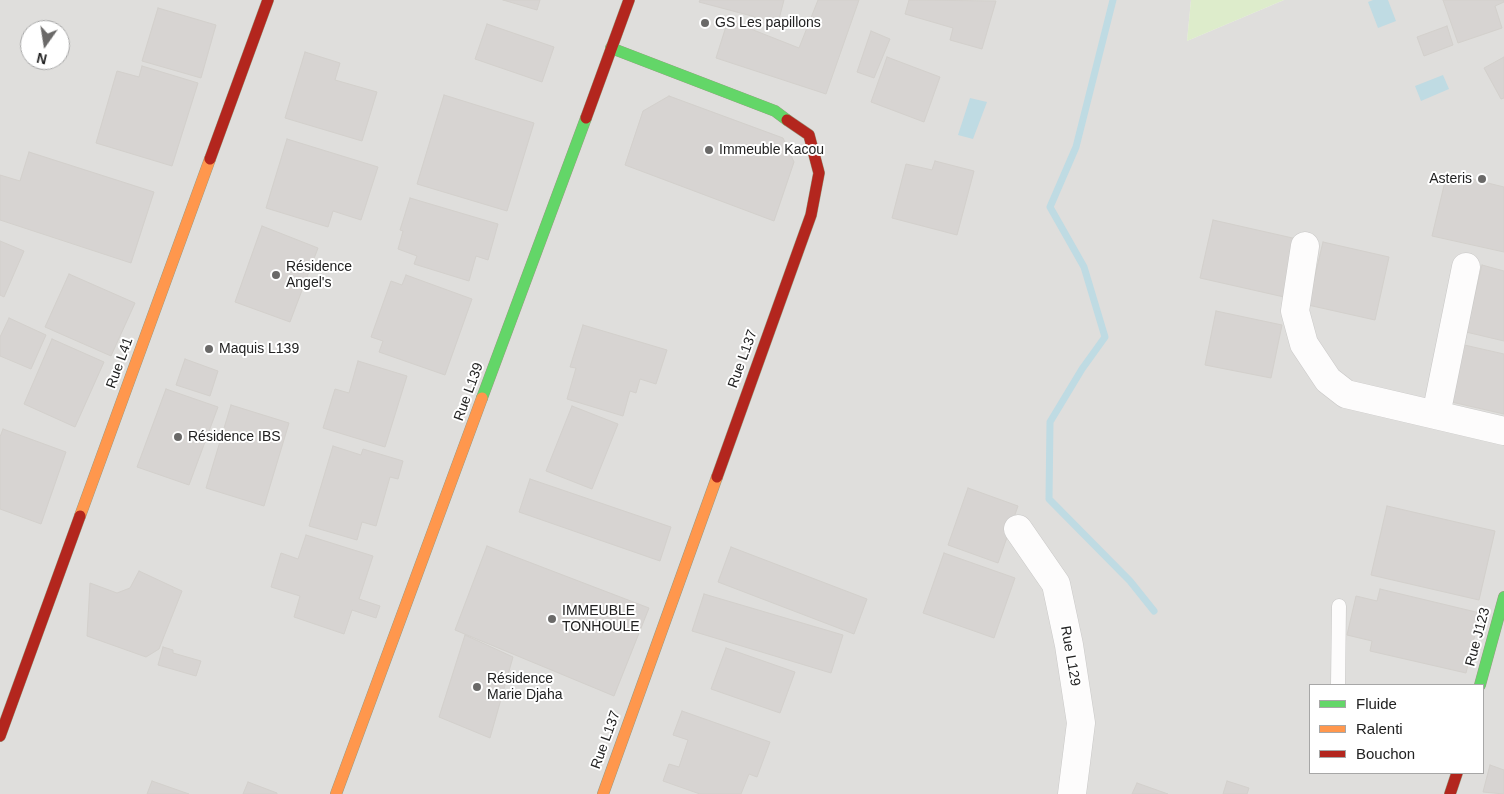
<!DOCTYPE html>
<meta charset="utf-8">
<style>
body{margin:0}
#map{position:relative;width:1504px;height:794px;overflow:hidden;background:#f0eeeb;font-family:Helvetica,sans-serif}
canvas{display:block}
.legend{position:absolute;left:1309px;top:684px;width:175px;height:90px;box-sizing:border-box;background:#fff;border:1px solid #a7a7a7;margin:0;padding:6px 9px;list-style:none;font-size:15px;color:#222}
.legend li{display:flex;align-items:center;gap:10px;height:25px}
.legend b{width:25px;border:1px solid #a7a7a7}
.north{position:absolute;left:20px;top:20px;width:50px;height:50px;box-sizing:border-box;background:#fff;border:1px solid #a7a7a7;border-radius:50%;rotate:193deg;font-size:14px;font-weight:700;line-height:20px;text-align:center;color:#222}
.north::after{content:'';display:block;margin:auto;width:18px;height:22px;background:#6a6968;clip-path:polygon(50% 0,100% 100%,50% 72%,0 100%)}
</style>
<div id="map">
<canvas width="1504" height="794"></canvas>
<ul class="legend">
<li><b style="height:6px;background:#63d668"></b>Fluide</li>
<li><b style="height:6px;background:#ff974d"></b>Ralenti</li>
<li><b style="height:6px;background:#b3261e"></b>Bouchon</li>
</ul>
<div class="north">N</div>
</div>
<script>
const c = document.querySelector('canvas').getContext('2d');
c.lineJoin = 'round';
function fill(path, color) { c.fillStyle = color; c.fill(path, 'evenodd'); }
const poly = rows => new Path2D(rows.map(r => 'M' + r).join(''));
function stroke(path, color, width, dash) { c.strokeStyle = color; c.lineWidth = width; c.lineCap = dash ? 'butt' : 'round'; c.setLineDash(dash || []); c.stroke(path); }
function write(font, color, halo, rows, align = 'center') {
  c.font = font + ' Helvetica,sans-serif'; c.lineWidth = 4; c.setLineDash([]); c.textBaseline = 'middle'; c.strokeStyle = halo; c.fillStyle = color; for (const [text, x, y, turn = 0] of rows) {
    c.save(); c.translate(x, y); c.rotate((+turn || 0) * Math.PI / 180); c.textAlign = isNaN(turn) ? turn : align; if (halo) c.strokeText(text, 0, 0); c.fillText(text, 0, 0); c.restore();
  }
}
const residential = poly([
 [0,0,1191,0,1187,41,1284,0,1504,0,1504,794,0,794],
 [30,30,60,30,60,60,30,60],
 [1310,685,1483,685,1483,773,1310,773]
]);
const grass = poly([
 [1191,0,1284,0,1187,41]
]);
const water = poly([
 [1373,0,1388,0,1396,21,1378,28,1368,2],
 [1443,75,1449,89,1421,101,1415,86],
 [970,98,987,102,973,139,958,135]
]);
const stream = poly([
 [1113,0,1076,147,1050,207,1084,267,1105,337,1082,369,1050,422,1049,499,1130,581,1154,611]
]);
const building = poly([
 [503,0,540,0,537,10,503,0],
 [700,0,784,0,778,23,699,2,700,0],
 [818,0,859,0,826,94,716,58,728,20,799,48,818,0],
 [909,0,996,1,982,49,950,40,953,28,905,14,909,0],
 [1443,0,1504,0,1504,2,1495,6,1502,28,1458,43,1443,0],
 [158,8,216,25,201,78,142,61,158,8],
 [487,24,554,47,542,82,475,59,487,24],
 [1447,26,1453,45,1424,56,1417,37,1447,26],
 [871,31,890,39,874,78,857,72,871,31],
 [305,52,340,63,335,80,377,92,362,141,285,118,305,52],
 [887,57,940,77,924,122,871,102,887,57],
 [1504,57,1504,98,1501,99,1484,68,1504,57],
 [142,66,198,83,172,166,96,143,117,71,139,77,142,66],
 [444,95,534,123,507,211,417,184,444,95],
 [669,96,783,138,794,162,774,221,625,165,643,111,669,96],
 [287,139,378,167,361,220,333,211,328,227,266,208,287,139],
 [29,152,154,192,131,263,0,220,0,175,20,181,29,152],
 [935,161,974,171,957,235,892,218,906,164,932,170,935,161],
 [1447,173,1504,187,1504,252,1432,236,1447,173],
 [410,198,498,224,488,260,476,256,469,281,414,264,417,256,398,249,403,231,400,230,410,198],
 [1213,220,1297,239,1284,297,1200,278,1213,220],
 [262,226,318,248,290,322,235,302,262,226],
 [0,241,24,251,4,297,0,295,0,241],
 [1323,242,1389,257,1375,320,1308,305,1323,242],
 [1482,265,1504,271,1504,341,1466,332,1482,265],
 [69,274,135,303,111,356,45,327,69,274],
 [406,275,472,299,445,375,379,352,383,341,371,337,391,281,402,285,406,275],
 [1216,311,1282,325,1271,378,1205,365,1216,311],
 [9,318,46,335,31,369,0,356,0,337,9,318],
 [583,325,667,350,656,384,640,379,636,393,630,391,623,416,567,399,576,368,570,367,583,325],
 [52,339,104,362,75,427,24,404,52,339],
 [1460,344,1504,354,1504,414,1447,401,1460,344],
 [185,359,218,371,210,396,176,385,185,359],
 [358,361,407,376,385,447,323,428,335,389,349,393,358,361],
 [166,389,218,407,189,485,137,467,166,389],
 [231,405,289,423,264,506,206,488,231,405],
 [572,406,618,424,592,489,546,471,572,406],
 [3,429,66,452,41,524,0,509,0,437,3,429],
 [333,446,361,455,363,449,403,461,398,479,390,477,376,526,362,522,357,540,309,526,333,446],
 [530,479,671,527,660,561,519,512,530,479],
 [968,488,1018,506,998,563,948,545,968,488],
 [1387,506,1495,531,1479,600,1371,575,1387,506],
 [306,535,373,556,359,599,380,606,376,618,352,610,344,634,294,617,300,596,271,587,281,553,298,559,306,535],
 [487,546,649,608,614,696,455,630,487,546],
 [731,547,867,599,854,634,718,582,731,547],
 [944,553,1015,578,994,638,923,613,944,553],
 [139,571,182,591,159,649,146,657,87,636,90,583,117,593,130,588,139,571],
 [1380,589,1480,613,1466,673,1370,651,1372,641,1347,635,1356,596,1377,601,1380,589],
 [704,594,843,635,831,673,692,631,704,594],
 [465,635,513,657,490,738,439,717,465,635],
 [163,647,173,650,173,653,201,661,196,676,158,665,163,647],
 [726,648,795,672,780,713,711,689,726,648],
 [682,711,770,742,757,777,749,774,741,794,700,794,663,781,669,764,679,767,688,740,673,735,682,711],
 [1490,765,1504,770,1504,794,1483,792,1490,765],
 [152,781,189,794,147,794,152,781],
 [1227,781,1249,788,1247,794,1223,794,1227,781],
 [248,782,277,793,277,794,243,794,248,782],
 [1137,783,1168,794,1132,794,1137,783]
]);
const lane = poly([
 [1338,685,1339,606]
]);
const street = poly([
 [1305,246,1295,311,1304,344,1328,380,1346,394,1504,431],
 [1436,415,1466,267],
 [1018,529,1056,584,1069,645,1081,723,1072,794]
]);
const fast = poly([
 [611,48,775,111,787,120],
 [482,398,586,118],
 [1480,685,1504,597]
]);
const slow = poly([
 [80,516,210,159],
 [336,794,482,398],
 [603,794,717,477]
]);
const jam = poly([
 [586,118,629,0],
 [210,159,268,0],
 [717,477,811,215,819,173,809,135,787,120],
 [0,736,80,516],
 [1450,794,1457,773]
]);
const markers = [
 [705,23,5,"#6a6968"],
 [709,150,5,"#6a6968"],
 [1482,179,5,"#6a6968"],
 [276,275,5,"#6a6968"],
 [209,349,5,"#6a6968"],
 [178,437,5,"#6a6968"],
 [552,619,5,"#6a6968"],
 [477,687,5,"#6a6968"]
];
const poiNames = [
 ["GS Les papillons",715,23],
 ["Immeuble Kacou",719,150],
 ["Asteris",1472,179,"right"],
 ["Résidence",286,267],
 ["Angel's",286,283],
 ["Maquis L139",219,349],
 ["Résidence IBS",188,437],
 ["IMMEUBLE",562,611],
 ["TONHOULE",562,627],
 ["Résidence",487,679],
 ["Marie Djaha",487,695]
];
const streetNames = [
 ["Rue L137",743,359,-70],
 ["Rue L41",120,363,-70],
 ["Rue L139",469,392,-70],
 ["Rue J123",1478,637,-75],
 ["Rue L129",1070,656,80],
 ["Rue L137",606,740,-70]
];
fill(residential, '#dfdedc');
fill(grass, '#ddeccb');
fill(water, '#bfdbe3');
stroke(stream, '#bfdbe3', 7);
fill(building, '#d7d4d2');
stroke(building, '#d3d0cc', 1);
stroke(lane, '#c9c8c7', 15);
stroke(street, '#c9c8c7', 29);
stroke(fast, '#999a82', 12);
stroke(slow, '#999a82', 12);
stroke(jam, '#999a82', 12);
stroke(lane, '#fdfcfc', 14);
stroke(street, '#fdfcfc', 28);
stroke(fast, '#63d668', 11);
stroke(slow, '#ff974d', 11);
stroke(jam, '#b3261e', 11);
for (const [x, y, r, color] of markers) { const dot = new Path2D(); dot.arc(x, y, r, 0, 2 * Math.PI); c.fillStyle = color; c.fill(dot); stroke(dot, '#fff', 2); }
write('14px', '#222', '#fff', poiNames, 'left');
write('14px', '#222', '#fff', streetNames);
</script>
